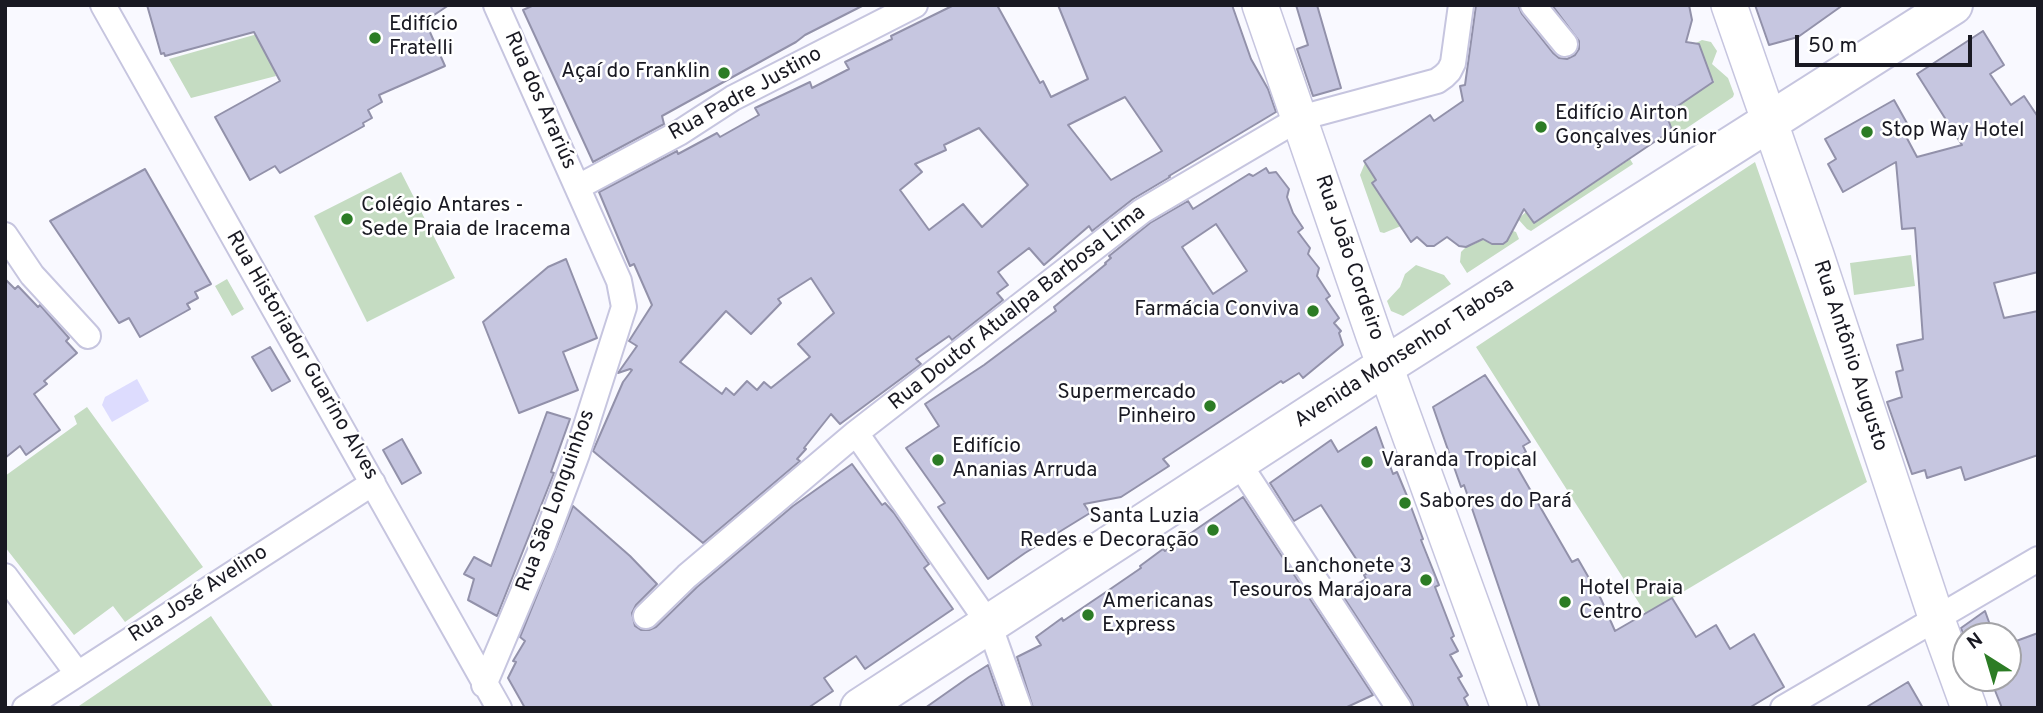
<!DOCTYPE html>
<meta charset="utf-8">
<style>
body{margin:0}
#map{position:relative;width:2043px;height:713px;overflow:hidden;background:#f9f9ff;font-family:Overpass,sans-serif}
canvas{display:block}
.frame{position:absolute;inset:0;border:7px solid #191922;pointer-events:none}
.north{position:absolute;left:1952px;top:622px;width:70px;height:70px;box-sizing:border-box;background:#fff;border:2px solid #a3a3a7;border-radius:50%;rotate:323deg;font-size:19px;font-weight:700;line-height:28px;text-align:center;color:#191922}
.north::after{content:'';display:block;margin:auto;width:24px;height:32px;background:#2c7c25;clip-path:polygon(50% 0,100% 100%,50% 72%,0 100%)}
.scale{position:absolute;left:1795px;top:35px;width:177px;height:32px;box-sizing:border-box;border:4px solid #191922;border-top:0;padding-left:9px;font-size:21px;line-height:24px;white-space:nowrap;color:#191922;-webkit-text-stroke:5px #fff;paint-order:stroke}
</style>
<div id="map">
<canvas width="2043" height="713"></canvas>
<div class="frame"></div>
<div class="north">N</div>
<div class="scale">50 m</div>
</div>
<script>
const c = document.querySelector('canvas').getContext('2d');
c.lineJoin = 'round';
function fill(path, color) { c.fillStyle = color; c.fill(path, 'evenodd'); }
const poly = rows => new Path2D(rows.map(r => 'M' + r).join(''));
function stroke(path, color, width, dash) { c.strokeStyle = color; c.lineWidth = width; c.lineCap = dash ? 'butt' : 'round'; c.setLineDash(dash || []); c.stroke(path); }
function write(font, color, halo, rows, align = 'center') {
  c.font = font + ' Overpass,sans-serif'; c.lineWidth = 5; c.setLineDash([]); c.textBaseline = 'middle'; c.strokeStyle = halo; c.fillStyle = color; for (const [text, x, y, turn = 0] of rows) {
    c.save(); c.translate(x, y); c.rotate((+turn || 0) * Math.PI / 180); c.textAlign = isNaN(turn) ? turn : align; if (halo) c.strokeText(text, 0, 0); c.fillText(text, 0, 0); c.restore();
  }
}
const green = poly([
 [261,33,276,76,191,98,169,59],
 [1702,40,1711,42,1717,51,1712,64,1728,78,1734,94,1733,97,1663,144,1657,140,1672,130,1663,115,1714,81,1690,46],
 [1630,159,1633,164,1531,231,1527,229,1518,219,1526,212,1534,223],
 [1755,162,1867,482,1646,614,1476,347],
 [1365,163,1376,180,1372,184,1401,226,1384,233,1380,232,1360,175],
 [401,172,455,278,367,322,314,216],
 [1510,230,1516,232,1519,239,1467,273,1460,262,1461,252,1465,248,1483,240,1495,244,1502,244],
 [1911,255,1915,286,1854,295,1850,263],
 [1416,265,1444,275,1451,284,1403,316,1391,311,1387,301,1400,287,1405,274],
 [227,279,244,309,232,316,215,286],
 [87,407,203,567,125,622,113,606,74,635,5,547,5,476,77,424,74,416],
 [211,616,274,708,76,708]
]);
const water = poly([
 [137,379,149,401,112,422,102,405,105,397]
]);
const building = poly([
 [147,5,449,5,425,21,445,66,379,95,382,102,368,110,372,118,363,123,364,126,280,173,275,166,250,180,215,117,280,81,254,32,165,56,164,53,161,54,147,5],
 [534,5,864,5,805,35,796,42,662,116,664,124,593,162,523,10,534,5],
 [954,5,997,5,1040,83,1043,81,1051,97,1088,79,1058,5,1232,5,1251,59,1268,89,1276,112,1169,176,1170,177,1133,199,1092,231,1089,226,1044,265,1029,248,998,272,1008,285,997,293,1003,300,952,340,949,336,916,359,921,364,840,424,831,414,804,448,806,449,797,459,800,461,703,543,593,451,623,382,632,370,630,369,618,373,637,346,629,341,652,305,634,264,630,266,599,192,677,151,678,154,717,133,720,137,759,115,755,108,810,82,812,88,849,69,845,62,892,39,891,36,954,5],
 [1125,97,1162,151,1111,180,1068,125,1125,97],
 [979,128,1028,185,982,227,963,204,929,230,900,190,922,172,915,164,946,150,944,145,979,128],
 [811,278,834,313,798,344,810,357,771,388,764,382,757,390,747,381,734,395,726,388,722,394,680,362,726,311,751,334,781,303,778,299,811,278],
 [1296,5,1317,5,1341,88,1313,96,1297,49,1308,45,1296,5],
 [1476,5,1518,5,1522,14,1553,53,1559,58,1567,59,1575,55,1579,49,1579,41,1552,5,1689,5,1692,20,1686,42,1699,44,1713,82,1666,114,1672,130,1534,223,1524,209,1507,241,1503,244,1492,244,1483,239,1466,247,1459,246,1447,237,1434,246,1427,246,1417,237,1411,242,1372,183,1376,180,1364,161,1430,115,1434,121,1463,101,1460,86,1465,85,1476,5],
 [1755,5,1843,5,1798,37,1769,45,1755,5],
 [1983,31,2004,65,1990,74,2011,105,2024,96,2038,117,2038,272,1994,283,2004,318,2038,311,2038,455,1965,480,1961,467,1927,478,1925,470,1912,474,1887,402,1902,397,1896,372,1903,370,1897,345,1923,339,1915,228,1902,229,1896,162,1843,192,1828,164,1836,159,1825,139,1894,100,1908,125,1902,129,1917,157,1962,145,1917,74,1983,31],
 [1266,168,1269,173,1276,172,1289,189,1287,197,1293,213,1303,228,1298,232,1310,248,1308,254,1319,268,1317,276,1330,296,1326,299,1339,318,1334,323,1341,331,1339,333,1343,345,1303,378,1299,373,1283,383,1281,381,1163,459,1169,466,1121,497,1084,504,1090,513,1025,553,988,579,938,507,945,503,906,448,939,426,925,404,984,365,1056,311,1054,307,1106,264,1105,263,1111,258,1109,256,1150,223,1188,201,1193,209,1249,174,1253,176,1266,168],
 [1216,224,1247,271,1213,294,1182,247,1216,224],
 [145,169,211,284,195,292,198,298,187,304,190,309,140,337,129,318,119,323,50,221,145,169],
 [566,259,597,338,563,352,578,390,519,413,483,322,548,267,566,259],
 [5,279,15,289,18,286,38,307,40,305,69,338,66,341,77,353,44,381,47,384,34,394,60,430,26,455,20,446,5,458,5,279],
 [270,347,290,381,272,391,252,357,270,347],
 [1485,375,1530,442,1523,446,1526,452,1513,460,1572,562,1578,559,1601,599,1615,631,1672,598,1696,637,1716,625,1730,649,1754,634,1784,687,1749,708,1540,708,1464,485,1461,487,1433,407,1485,375],
 [547,412,570,419,551,472,554,473,497,616,468,600,474,579,464,574,474,557,491,566,547,412],
 [1376,427,1393,474,1397,472,1407,496,1423,539,1421,540,1439,585,1435,587,1454,636,1451,638,1458,651,1450,655,1462,676,1458,678,1468,695,1464,698,1469,708,1414,708,1411,700,1341,593,1366,579,1364,575,1366,574,1321,505,1294,521,1270,483,1331,440,1338,452,1376,427],
 [402,439,421,473,402,484,383,450,402,439],
 [852,464,882,505,885,503,894,513,929,564,924,568,953,609,865,669,856,656,824,678,833,691,808,708,525,708,508,678,516,662,513,661,525,641,520,637,573,506,630,556,657,584,636,605,632,613,635,626,641,630,649,630,656,627,697,587,793,506,852,464],
 [1243,497,1373,695,1345,708,1033,708,1017,657,1041,645,1036,637,1062,618,1063,621,1106,592,1141,568,1140,566,1163,549,1165,551,1243,497],
 [1985,611,1994,636,1964,636,1961,628,1985,611],
 [2038,633,2038,708,2002,708,1990,678,2008,678,2008,644,2038,633],
 [988,665,1003,708,925,708,969,677,988,665],
 [1908,682,1923,708,1865,708,1908,682]
]);
const street = poly([
 [103,5,499,708],
 [1533,5,1565,44],
 [578,187,679,133,733,98,915,5],
 [5,235,32,275,88,336],
 [856,433,989,624,1019,708],
 [1238,462,1399,708],
 [5,576,77,673],
 [646,616,687,576,856,433,1142,211,1300,118,1437,81,1444,76,1449,71,1453,63,1461,5],
 [484,685,543,545,577,454,624,307,619,281,496,5],
 [25,708,373,483],
 [1783,708,2038,559]
]);
const secondary = poly([
 [1260,5,1374,336,1509,708],
 [1729,5,1816,255,1936,617,1969,708]
]);
const primary = poly([
 [860,708,1385,366,1953,5]
]);
const markers = [
 [375,38,7,"#2c7c25"],
 [724,73,7,"#2c7c25"],
 [1541,127,7,"#2c7c25"],
 [1867,132,7,"#2c7c25"],
 [347,219,7,"#2c7c25"],
 [1313,311,7,"#2c7c25"],
 [1210,406,7,"#2c7c25"],
 [938,460,7,"#2c7c25"],
 [1367,462,7,"#2c7c25"],
 [1405,503,7,"#2c7c25"],
 [1213,530,7,"#2c7c25"],
 [1426,580,7,"#2c7c25"],
 [1565,602,7,"#2c7c25"],
 [1088,615,7,"#2c7c25"]
];
const poiNames = [
 ["Edifício",389,26],
 ["Fratelli",389,50],
 ["Açaí do Franklin",710,73,"right"],
 ["Edifício Airton",1555,115],
 ["Gonçalves Júnior",1555,139],
 ["Stop Way Hotel",1881,132],
 ["Colégio Antares -",361,207],
 ["Sede Praia de Iracema",361,231],
 ["Farmácia Conviva",1299,311,"right"],
 ["Supermercado",1196,394,"right"],
 ["Pinheiro",1196,418,"right"],
 ["Edifício",952,448],
 ["Ananias Arruda",952,472],
 ["Varanda Tropical",1381,462],
 ["Sabores do Pará",1419,503],
 ["Santa Luzia",1199,518,"right"],
 ["Redes e Decoração",1199,542,"right"],
 ["Lanchonete 3",1412,568,"right"],
 ["Tesouros Marajoara",1412,592,"right"],
 ["Hotel Praia",1579,590],
 ["Centro",1579,614],
 ["Americanas",1102,603],
 ["Express",1102,627]
];
const streetNames = [
 ["Rua Padre Justino",746,95,-29],
 ["Rua dos Arariús",539,101,66],
 ["Rua João Cordeiro",1348,258,71],
 ["Rua Doutor Atualpa Barbosa Lima",1018,309,-38],
 ["Avenida Monsenhor Tabosa",1405,354,-33],
 ["Rua Historiador Guarino Alves",301,356,60],
 ["Rua Antônio Augusto",1849,356,72],
 ["Rua São Longuinhos",557,501,-70],
 ["Rua José Avelino",199,595,-33]
];
fill(green, '#c5dcc2');
fill(water, '#dddcfe');
fill(building, '#c6c6e0');
stroke(building, '#9291aa', 2);
stroke(street, '#c6c5df', 28);
stroke(secondary, '#c6c5df', 38);
stroke(primary, '#c6c5df', 42);
stroke(street, '#fff', 24);
stroke(secondary, '#fff', 35);
stroke(primary, '#fff', 38);
for (const [x, y, r, color] of markers) { const dot = new Path2D(); dot.arc(x, y, r, 0, 2 * Math.PI); c.fillStyle = color; c.fill(dot); stroke(dot, '#fff', 2.5); }
write('21px', '#191922', '#fff', poiNames, 'left');
write('21px', '#191922', '#fff', streetNames);
</script>
